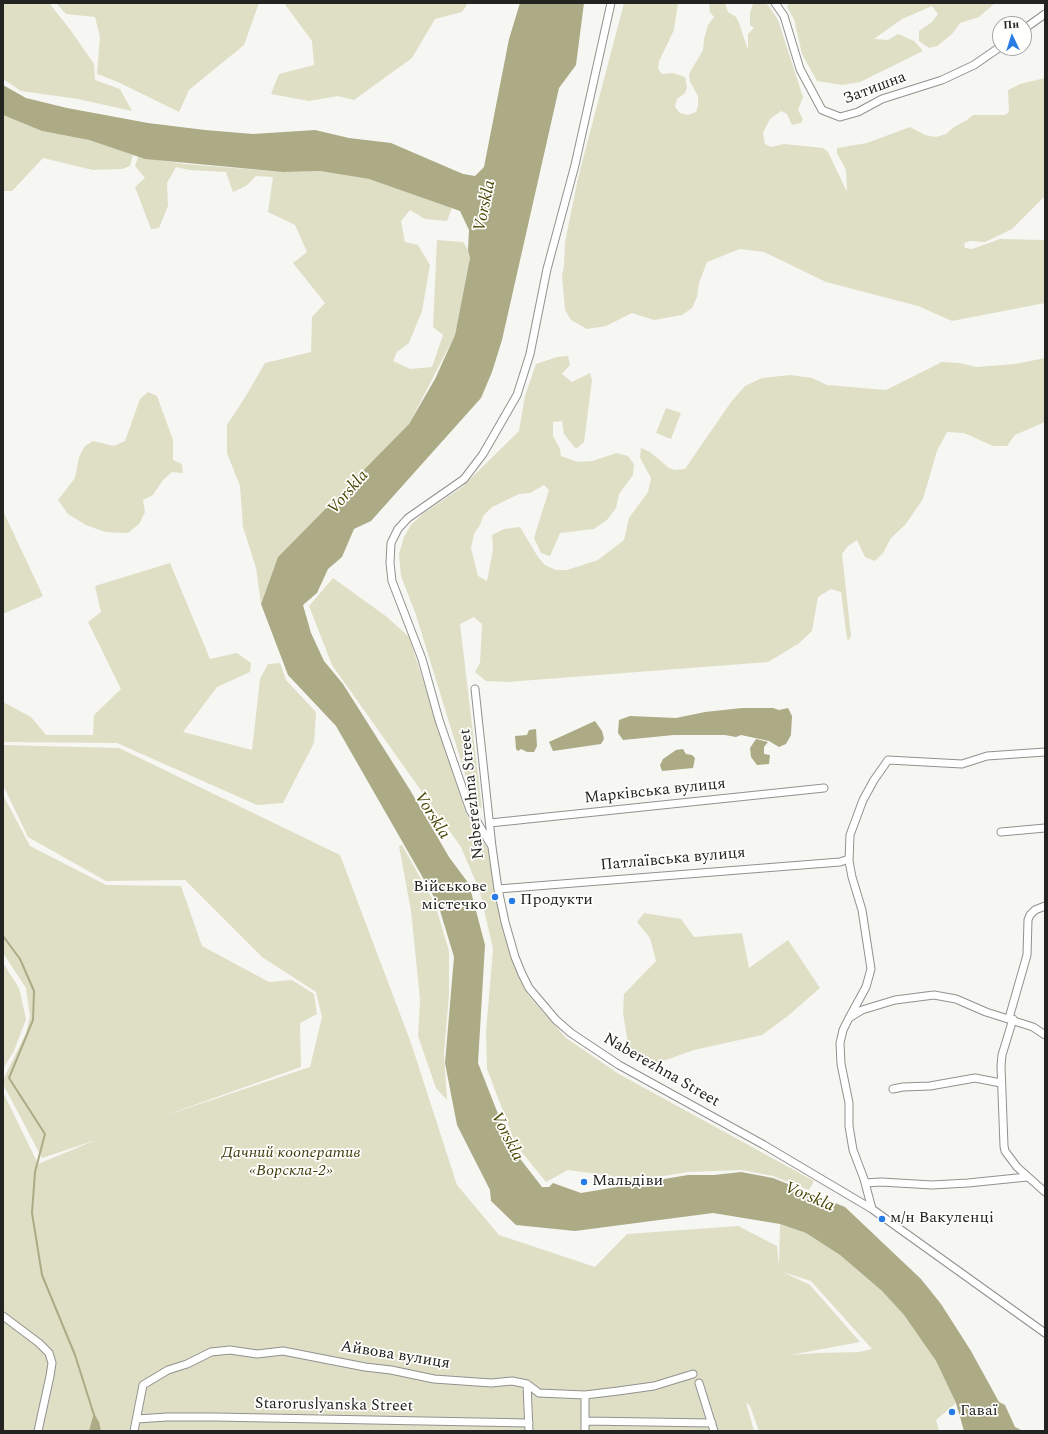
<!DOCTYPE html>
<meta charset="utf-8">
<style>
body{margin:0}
#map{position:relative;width:1048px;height:1434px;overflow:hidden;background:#f6f6f3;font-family:Spectral,serif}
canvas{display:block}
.frame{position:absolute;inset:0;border:4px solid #232321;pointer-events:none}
.north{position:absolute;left:992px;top:16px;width:40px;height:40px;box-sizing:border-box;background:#fffffe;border:1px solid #a7a7a6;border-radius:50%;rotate:356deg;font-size:11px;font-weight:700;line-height:16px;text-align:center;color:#232321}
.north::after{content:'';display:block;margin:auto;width:14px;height:18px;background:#277be5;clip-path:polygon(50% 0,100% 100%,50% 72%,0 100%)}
</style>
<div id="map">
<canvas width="1048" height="1434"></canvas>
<div class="frame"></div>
<div class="north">Пн</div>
</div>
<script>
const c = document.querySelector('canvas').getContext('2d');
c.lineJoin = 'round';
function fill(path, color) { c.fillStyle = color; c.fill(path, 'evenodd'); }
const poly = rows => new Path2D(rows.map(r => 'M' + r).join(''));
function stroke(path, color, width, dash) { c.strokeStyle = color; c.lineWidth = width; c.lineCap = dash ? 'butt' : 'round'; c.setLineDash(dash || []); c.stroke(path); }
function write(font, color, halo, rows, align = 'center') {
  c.font = font + ' Spectral,serif'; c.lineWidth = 3.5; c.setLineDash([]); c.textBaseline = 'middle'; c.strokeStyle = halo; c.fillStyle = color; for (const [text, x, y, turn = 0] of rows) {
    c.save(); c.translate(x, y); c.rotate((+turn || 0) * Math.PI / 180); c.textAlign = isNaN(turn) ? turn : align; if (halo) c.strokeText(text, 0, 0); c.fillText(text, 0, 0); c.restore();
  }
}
const green = poly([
 [3,3,49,3,69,28,94,64,95,80,120,89,132,111,78,99,21,91,3,79],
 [56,3,259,3,244,45,189,90,179,112,118,82,97,74,100,37,95,17,66,14],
 [284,3,468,3,462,12,435,19,412,58,354,100,338,96,309,101,271,94,279,74,314,65,312,41],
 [624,3,678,3,674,30,659,61,658,69,662,74,673,73,685,77,687,87,685,93,677,99,675,107,680,113,688,115,696,112,698,106,698,96,690,82,689,74,703,50,704,39,708,25,714,17,710,12,709,3,725,3,728,12,736,17,739,23,748,50,748,34,754,28,750,25,750,13,753,4,762,3,768,5,778,20,803,97,798,110,803,119,801,123,792,125,787,114,781,111,770,119,763,133,765,144,771,147,784,144,823,148,828,152,847,192,846,170,837,153,837,148,867,143,910,127,925,135,936,137,946,134,954,127,967,120,973,115,1005,115,1009,112,1008,90,1020,84,1045,78,1045,196,1012,229,985,242,970,241,964,243,965,248,972,249,1000,239,1045,240,1045,303,952,321,918,306,826,282,764,252,740,249,707,262,699,283,697,297,692,308,682,315,654,320,632,313,606,326,587,329,571,320,565,310,562,275,564,266,565,242,578,178],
 [789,3,995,3,979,17,960,23,952,34,937,46,929,48,919,41,919,31,932,22,938,14,932,6,902,19,874,39,888,40,898,34,914,41,923,51,860,82,842,85,817,81,802,54,794,19,787,7],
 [3,115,42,131,89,140,133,155,130,166,122,169,93,170,43,158,12,191,3,191],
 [138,157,185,164,283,172,320,171,369,179,452,208,447,221,425,219,410,210,401,221,405,242,418,245,430,265,422,311,409,343,397,352,393,361,410,369,432,367,443,335,433,327,437,240,463,242,468,250,470,258,455,335,409,424,278,557,261,604,256,568,243,527,240,486,227,453,227,425,244,399,265,363,311,352,312,317,325,303,293,263,307,252,295,225,268,212,273,177,256,176,246,186,233,192,226,172,189,170,176,167,167,183,168,206,159,228,151,229,135,187,145,178,135,166],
 [568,356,570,365,562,374,572,382,590,373,592,380,584,442,576,449,564,434,562,421,553,422,553,436,560,449,561,456,578,462,592,461,617,453,628,456,634,464,633,475,619,494,616,508,607,520,594,529,560,533,550,556,541,553,534,538,549,490,544,485,530,493,519,494,492,507,483,516,480,525,474,534,471,548,478,576,487,581,493,550,492,535,504,529,520,527,538,557,545,565,556,570,567,570,598,560,624,540,629,518,648,492,651,478,640,458,641,448,650,452,669,468,675,470,685,469,731,402,745,386,762,378,790,375,812,378,827,385,886,390,942,362,959,363,977,367,1015,364,1045,358,1045,422,1015,435,1007,446,993,446,964,433,947,432,937,451,923,499,905,525,891,538,883,553,875,561,865,557,857,540,848,546,842,554,851,636,849,640,847,639,841,592,831,589,818,597,812,631,798,644,768,662,507,682,486,681,475,672,480,663,482,624,474,617,460,624,482,809,473,800,416,615,401,576,399,554,404,537,411,525,424,513,461,488,519,431,525,396,536,364,557,357],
 [148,392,157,396,173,440,173,460,182,464,183,473,172,472,163,480,153,495,143,500,145,512,139,524,128,533,105,532,86,525,68,514,58,500,75,478,79,457,85,446,93,441,114,446,125,441,140,399],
 [666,408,681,413,671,439,656,433],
 [3,511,43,596,3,614],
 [170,563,210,659,237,653,251,663,250,672,217,687,183,732,252,750,260,679,268,664,280,663,286,680,316,712,314,743,283,803,257,805,117,743,3,742,3,702,31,717,46,735,93,735,94,715,121,689,88,622,101,612,95,586],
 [333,578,387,617,409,637,466,813,489,851,499,909,514,964,528,995,566,1038,619,1074,814,1181,809,1190,773,1176,742,1170,688,1172,622,1183,613,1176,568,1170,546,1182,516,1145,487,1069,486,1032,493,949,480,892,461,847,332,665,309,606],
 [3,745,119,748,340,855,411,1043,457,1185,499,1235,595,1267,627,1234,738,1226,777,1246,779,1266,780,1224,806,1233,840,1255,882,1291,904,1315,936,1361,956,1403,936,1420,939,1431,759,1431,750,1406,746,1402,754,1431,3,1431,3,1092,38,1164,96,1140,42,1158,3,1084,3,1080,26,1033,30,1016,26,988,3,953,3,795,30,846,106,885,181,886,202,946,269,982,292,980,314,994,317,1014,300,1023,301,1067,158,1118,310,1067,322,1017,316,992,262,957,185,880,106,881,28,837,3,785],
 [783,1272,811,1281,872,1349,859,1352,817,1353,790,1355,860,1342,810,1285],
 [402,845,435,904,449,951,449,994,444,1054,447,1100,436,1088,418,1036,420,999,411,911,399,846],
 [644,913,681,919,694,937,742,933,749,968,788,940,820,988,789,1015,762,1035,694,1050,646,1067,630,1056,623,1013,624,994,656,961,650,938,637,922],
 [3,963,19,988,26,1019,14,1051,3,1069]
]);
const water = poly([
 [520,3,584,3,576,65,559,88,502,340,492,372,481,398,371,521,354,529,342,557,328,569,317,593,303,605,311,633,324,661,343,684,410,790,449,857,469,884,485,945,478,1063,511,1147,542,1187,549,1187,553,1183,581,1193,688,1175,714,1175,741,1172,773,1178,845,1207,921,1279,941,1304,971,1351,999,1402,1005,1405,1015,1427,1023,1431,964,1431,956,1403,936,1361,904,1315,882,1291,840,1255,806,1233,780,1224,713,1213,575,1231,516,1225,491,1201,490,1190,457,1125,445,1063,454,957,438,904,336,726,288,675,261,604,278,557,409,424,435,379,455,335,470,258,468,250,469,230,460,211,369,179,320,171,283,172,145,159,89,140,42,131,3,115,3,85,26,98,67,108,148,123,205,130,253,134,315,130,349,138,391,143,463,174,475,176,484,167,509,39],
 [742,708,773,708,779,710,788,708,792,716,791,735,786,744,779,747,769,741,741,735,736,737,725,735,674,735,623,740,618,733,619,720,630,716,676,718,705,712],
 [595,721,602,731,604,739,601,744,553,751,549,742],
 [536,729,537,746,534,752,527,752,521,749,518,751,516,749,515,736,527,735,529,730],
 [756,739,768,742,764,747,764,754,770,755,769,764,757,765,751,757,750,748],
 [683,749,686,754,692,755,695,758,693,768,662,771,660,765,663,759,676,750],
 [94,1413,99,1422,101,1431,89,1431]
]);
const stream = poly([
 [3,936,20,959,34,991,33,1020,9,1078,45,1134,35,1172,32,1213,42,1275,75,1355,94,1415]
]);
const minor = poly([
 [775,3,784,16,800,69,822,110,840,117,858,112,882,99,942,80,974,65,1000,47],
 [1024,29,1045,14],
 [475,689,492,847,498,889,505,922,515,957,522,974,529,988,556,1020,571,1033,619,1065,764,1145,872,1209,1045,1333],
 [490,823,824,788],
 [1001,832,1045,828],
 [491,845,470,810,439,720,422,659,392,581,390,563,391,543,398,529,408,518,464,479,483,454,517,395,530,354,547,269,575,165,611,3],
 [498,889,840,862,849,859],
 [849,1018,866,987,871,969,862,910,852,877,849,861,850,835,863,800,874,780,888,760,962,764,987,756,1045,752],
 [1009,1018,1027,955,1028,920,1030,915,1035,910,1045,906],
 [1013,1019,1002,1055,1001,1066,1004,1146,1005,1151,1017,1167,1045,1192],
 [893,1089,903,1087,930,1086,975,1078,1001,1083],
 [865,1183,881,1182,932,1185,968,1183,1027,1177],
 [872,1209,864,1179,853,1150,849,1126,849,1103,841,1064,840,1043,843,1030,849,1018,862,1010,895,1000,934,995,956,999,986,1012,1033,1027,1045,1035],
 [3,1316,39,1343,49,1353,52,1363,50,1376,38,1431],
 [699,1383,714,1431],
 [527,1384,529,1431],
 [585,1395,585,1431],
 [137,1419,167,1417,215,1417,529,1423],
 [585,1421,712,1423],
 [134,1431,143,1385,168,1370,187,1364,211,1352,230,1350,257,1354,283,1351,365,1367,391,1370,434,1379,491,1383,512,1381,527,1384,539,1393,585,1395,618,1391,654,1386,693,1374]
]);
const markers = [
 [495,897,4,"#277be5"],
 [512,901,4,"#277be5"],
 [584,1182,4,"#277be5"],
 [882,1219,4,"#277be5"],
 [952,1412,4,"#277be5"]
];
const streetNames = [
 ["Затишна",875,89,-21],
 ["Марківська вулиця",655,792,-6],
 ["Naberezhna Street",473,794,-96],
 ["Патлаївська вулиця",673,860,-5],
 ["Naberezhna Street",661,1071,30],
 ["Айвова вулиця",395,1356,9],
 ["Staroruslyanska Street",334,1406,1]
];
const poiNames = [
 ["Військове",487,888,"right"],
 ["містечко",487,906,"right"],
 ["Продукти",520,901],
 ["Мальдіви",592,1182],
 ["м/н Вакуленці",890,1219],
 ["Гаваї",960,1412]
];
const parkNames = [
 ["Дачний кооператив",291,1154],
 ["«Ворскла-2»",291,1172]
];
const waterNames = [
 ["Vorskla",486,206,-78],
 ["Vorskla",349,493,-49],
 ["Vorskla",431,816,58],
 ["Vorskla",506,1137,63],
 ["Vorskla",809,1198,23]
];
fill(green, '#dfdfc6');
fill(water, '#acab86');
stroke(stream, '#acab86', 2);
stroke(minor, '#91918e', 9);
stroke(minor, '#fff', 7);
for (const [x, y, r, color] of markers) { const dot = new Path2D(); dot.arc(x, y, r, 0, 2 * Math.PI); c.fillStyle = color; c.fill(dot); stroke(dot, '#fffffe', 1.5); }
write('16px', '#232321', '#fffffe', streetNames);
write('16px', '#232321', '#fffffe', poiNames, 'left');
write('italic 16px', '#3e3c0d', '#fffffe', parkNames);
write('italic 17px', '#4b4806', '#fffffe', waterNames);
</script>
